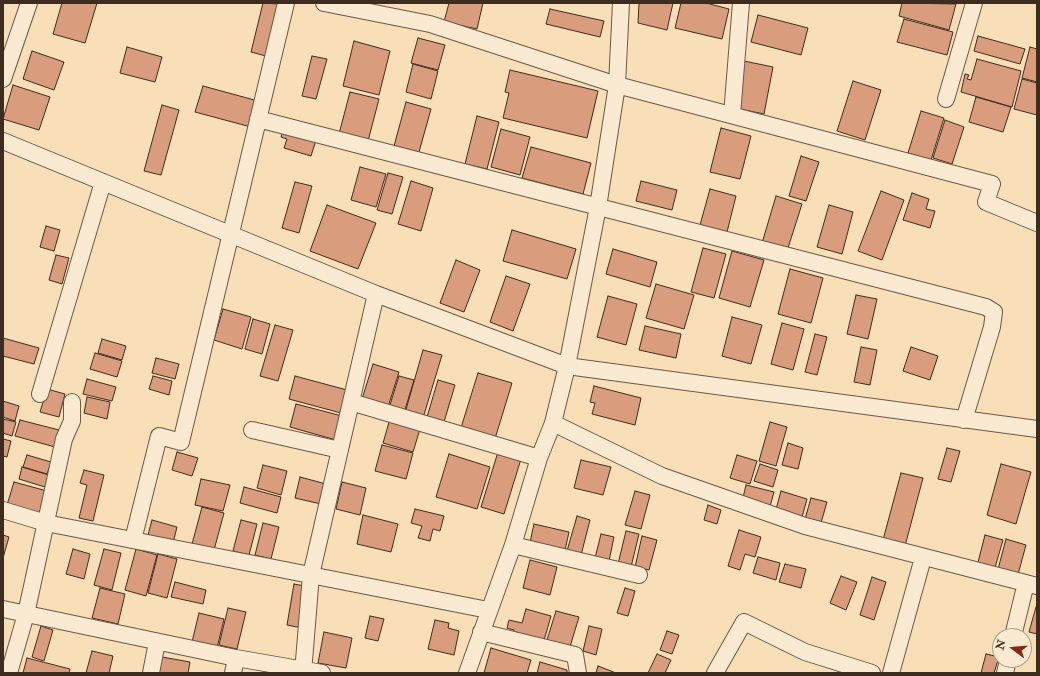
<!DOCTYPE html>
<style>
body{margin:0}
#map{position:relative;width:1040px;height:676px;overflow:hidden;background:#f8dfb8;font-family:"IM FELL Double Pica",serif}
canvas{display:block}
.frame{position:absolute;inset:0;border:4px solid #3e2c1e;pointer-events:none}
.north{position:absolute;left:992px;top:628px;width:40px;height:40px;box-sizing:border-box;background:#faead1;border:1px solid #af9e89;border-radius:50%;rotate:286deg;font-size:11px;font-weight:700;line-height:16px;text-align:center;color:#3e2c1e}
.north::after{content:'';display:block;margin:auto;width:14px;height:18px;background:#8f2418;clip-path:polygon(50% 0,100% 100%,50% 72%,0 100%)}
</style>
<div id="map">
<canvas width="1040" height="676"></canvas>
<div class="frame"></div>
<div class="north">N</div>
</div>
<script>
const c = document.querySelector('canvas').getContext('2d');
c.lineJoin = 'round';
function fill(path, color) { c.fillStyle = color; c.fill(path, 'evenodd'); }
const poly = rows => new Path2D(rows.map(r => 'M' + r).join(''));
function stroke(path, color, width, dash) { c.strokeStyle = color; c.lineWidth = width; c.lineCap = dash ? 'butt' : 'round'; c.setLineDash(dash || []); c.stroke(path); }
const building = poly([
 [62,3,97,3,85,43,53,34,62,3],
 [263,3,279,4,266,56,251,52,263,3],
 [449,3,483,3,477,29,444,22,449,3],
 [639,3,673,3,667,30,638,23,639,3],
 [681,3,706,3,729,9,722,39,675,28,681,3],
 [902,3,956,4,949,30,899,16,902,3],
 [550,9,604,21,600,37,546,24,550,9],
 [758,15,808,28,801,55,751,42,758,15],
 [904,19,953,32,947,55,897,42,904,19],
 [978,36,1025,49,1020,64,974,51,978,36],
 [418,38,445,45,438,70,411,63,418,38],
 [354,41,390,51,379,95,343,86,354,41],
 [127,47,162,57,155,82,120,73,127,47],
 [1030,47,1037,49,1037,82,1022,78,1030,47],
 [32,51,64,62,54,90,23,79,32,51],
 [312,56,327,59,316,99,302,96,312,56],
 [977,59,1021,71,1012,107,961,92,965,74,969,75,967,79,971,80,977,59],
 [744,61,773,67,764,114,735,108,744,61],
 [413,64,438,71,431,99,406,92,413,64],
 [510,70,598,91,587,138,503,118,509,93,505,92,510,70],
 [1022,79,1037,83,1037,115,1014,109,1022,79],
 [853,81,881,90,865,140,837,131,853,81],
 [13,85,50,97,39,130,3,119,13,85],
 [203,86,258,101,251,127,195,112,203,86],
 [350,92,379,99,368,141,339,134,350,92],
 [976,97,1011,107,1003,132,969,122,976,97],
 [406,102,431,109,419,152,394,146,406,102],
 [162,105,179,110,161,175,144,171,162,105],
 [921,111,944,118,931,160,908,153,921,111],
 [477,116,499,122,487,169,465,164,477,116],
 [945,120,964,127,952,164,933,158,945,120],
 [284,128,317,137,311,156,284,148,287,139,281,137,284,128],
 [721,128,751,136,740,179,710,172,721,128],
 [501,129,530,137,520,175,491,167,501,129],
 [531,147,591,163,583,194,522,178,531,147],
 [801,156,819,162,806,201,789,196,801,156],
 [360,167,386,174,376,207,351,200,360,167],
 [388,173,403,177,392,214,377,210,388,173],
 [411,181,433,188,421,231,398,224,411,181],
 [641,181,677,190,672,210,636,201,641,181],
 [295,182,312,186,299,233,282,228,295,182],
 [710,189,736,196,727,232,700,225,710,189],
 [881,191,904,200,882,260,858,251,881,191],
 [912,193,929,199,926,209,935,211,930,228,903,220,912,193],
 [776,196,802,204,787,251,762,243,776,196],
 [327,205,376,223,358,269,310,251,327,205],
 [829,205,853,212,842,254,817,247,829,205],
 [46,226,60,230,54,251,40,247,46,226],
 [512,230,576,249,567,279,503,261,512,230],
 [703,248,726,254,714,298,691,292,703,248],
 [613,249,657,262,650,287,606,274,613,249],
 [732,251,764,260,750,307,719,298,732,251],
 [56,255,69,258,62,284,49,280,56,255],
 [456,260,480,270,464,312,440,303,456,260],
 [790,269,823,278,811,323,778,314,790,269],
 [506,276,530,284,513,331,490,322,506,276],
 [656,284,694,295,684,329,646,318,656,284],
 [856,295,877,299,868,339,847,334,856,295],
 [608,296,637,304,626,345,597,337,608,296],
 [223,309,251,317,242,349,214,340,223,309],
 [732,317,762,325,751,364,722,356,732,317],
 [253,319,270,324,262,354,245,349,253,319],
 [782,323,804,329,793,370,771,364,782,323],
 [275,325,293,330,278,381,260,376,275,325],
 [645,326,681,334,676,358,639,350,645,326],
 [815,334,827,337,817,375,805,372,815,334],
 [3,338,39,348,34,364,3,356,3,338],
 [102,339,126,346,122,360,98,353,102,339],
 [861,347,877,350,870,385,854,382,861,347],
 [911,347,938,356,930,380,903,371,911,347],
 [423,350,442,355,423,418,405,413,423,350],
 [95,353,122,361,117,377,90,369,95,353],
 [156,358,179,364,175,379,152,373,156,358],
 [373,364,399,372,388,407,362,399,373,364],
 [478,373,512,383,494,442,460,431,478,373],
 [153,376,172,381,169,395,149,389,153,376],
 [295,376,347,390,341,413,289,399,295,376],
 [399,376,414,380,404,413,389,408,399,376],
 [87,379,116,387,112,401,83,394,87,379],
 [438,380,455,385,444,422,427,417,438,380],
 [594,386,641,398,635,425,592,414,595,403,590,402,594,386],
 [47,389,65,394,59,417,40,412,47,389],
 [87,397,110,402,107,419,84,413,87,397],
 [3,401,19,406,15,421,3,417,3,401],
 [296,404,342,416,336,440,290,427,296,404],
 [3,419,16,422,12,436,3,433,3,419],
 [390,419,420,429,413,452,383,443,390,419],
 [20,420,59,430,55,447,15,436,20,420],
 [770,422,787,427,776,466,759,461,770,422],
 [3,439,11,441,7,457,3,456,3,439],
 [788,443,803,448,798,469,782,465,788,443],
 [382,445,413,453,406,479,375,471,382,445],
 [947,448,960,451,951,482,938,479,947,448],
 [177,452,198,458,192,476,172,470,177,452],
 [498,452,521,459,504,514,481,507,498,452],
 [449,454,490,467,477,509,436,497,449,454],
 [27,455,51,462,47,474,23,467,27,455],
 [737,455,757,461,750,484,730,478,737,455],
 [581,460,611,467,603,495,574,488,581,460],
 [760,464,778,470,773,487,754,481,760,464],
 [1001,464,1031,472,1016,524,987,515,1001,464],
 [263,465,287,471,281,495,257,488,263,465],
 [22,467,49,475,45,487,19,479,22,467],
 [84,470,104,475,93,521,79,518,87,485,80,483,84,470],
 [901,473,923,478,905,546,883,540,901,473],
 [300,477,326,484,321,504,295,498,300,477],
 [201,479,230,485,223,511,195,505,201,479],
 [14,482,47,491,40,514,7,505,14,482],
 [342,482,366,488,360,515,336,509,342,482],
 [746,485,774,492,769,510,742,502,746,485],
 [244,487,281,497,277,513,240,503,244,487],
 [635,491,650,495,641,529,625,525,635,491],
 [781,491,807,499,801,521,775,513,781,491],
 [811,498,827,502,821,523,805,519,811,498],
 [708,505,721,510,717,524,704,520,708,505],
 [202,507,224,513,214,550,192,544,202,507],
 [415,509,444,516,440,531,433,529,430,541,418,538,422,526,411,523,415,509],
 [363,515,398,524,391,552,357,544,363,515],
 [577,516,590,520,581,555,567,551,577,516],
 [152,520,177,527,173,543,148,535,152,520],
 [241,520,257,524,249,555,233,551,241,520],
 [263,523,279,527,271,559,255,555,263,523],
 [534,524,569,532,564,555,529,547,534,524],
 [739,530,761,537,755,557,745,554,740,570,728,566,739,530],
 [626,531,639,534,631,567,618,564,626,531],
 [601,534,614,537,609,561,595,558,601,534],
 [3,535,9,537,3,558,3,535],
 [985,535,1003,540,994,571,977,566,985,535],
 [642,536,657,540,649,570,635,567,642,536],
 [1006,539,1026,545,1017,578,997,573,1006,539],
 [73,549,90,554,84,579,66,574,73,549],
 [104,549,121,553,112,590,94,585,104,549],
 [136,549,157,555,146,596,125,590,136,549],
 [158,554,177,559,167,598,148,593,158,554],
 [758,557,780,563,776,580,753,573,758,557],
 [530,560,557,567,550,595,523,588,530,560],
 [785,564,806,569,801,588,779,582,785,564],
 [841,576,857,582,846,610,830,603,841,576],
 [872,577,886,582,874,620,860,615,872,577],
 [175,582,206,590,203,604,171,597,175,582],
 [294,584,310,587,302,628,287,625,294,584],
 [100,588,125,594,118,624,92,618,100,588],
 [625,588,635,591,628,616,617,613,625,588],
 [1036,607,1037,607,1037,634,1029,632,1036,607],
 [228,608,246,612,237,649,219,645,228,608],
 [526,609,551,616,543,644,513,635,514,630,507,628,509,620,522,623,526,609],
 [556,611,579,617,569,650,546,643,556,611],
 [199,613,224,619,217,648,192,642,199,613],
 [370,616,384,619,378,641,365,638,370,616],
 [435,620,449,623,448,628,459,631,454,655,428,649,435,620],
 [41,626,53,630,44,661,32,657,41,626],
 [589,626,602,629,596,655,583,651,589,626],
 [667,631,679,635,672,654,660,650,667,631],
 [324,632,352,638,346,668,318,663,324,632],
 [491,648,531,660,527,673,484,673,491,648],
 [92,651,113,656,109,673,86,673,92,651],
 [657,654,671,660,665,673,648,673,657,654],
 [986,654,999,657,994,673,981,673,986,654],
 [162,657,190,662,188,673,159,673,162,657],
 [27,658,70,669,69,673,23,673,27,658],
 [540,662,567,670,567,673,537,673,540,662],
 [598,666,616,673,596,673,598,666]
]);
const minor = poly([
 [324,3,430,24,617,85,992,184,986,202,1037,223],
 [3,79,29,3],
 [946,99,974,3],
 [732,115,741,3],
 [258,119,986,307,994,312,992,327,964,420],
 [3,141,376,294,567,366,1037,429],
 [40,394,103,182],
 [351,402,539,458],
 [553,423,662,476,805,526,1037,586],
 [252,430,340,450],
 [3,510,46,523,488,610],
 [133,540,159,436,181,442,286,3],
 [513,545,639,575],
 [3,609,236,658,322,673],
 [481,632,575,655,578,673],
 [1013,636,1026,583],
 [9,673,26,614,64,439,72,421,72,402],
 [151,673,157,642],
 [233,673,236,658],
 [303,673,311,575,376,294],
 [467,673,513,545,539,458,553,423,567,366,598,207,617,85,621,3],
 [715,673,744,622,805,652,872,673],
 [891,673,923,558],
 [1005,673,1008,660]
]);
fill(building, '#d99d7e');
stroke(building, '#3e2c1e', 1);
stroke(minor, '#6c5944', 18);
stroke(minor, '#faead1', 16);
</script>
